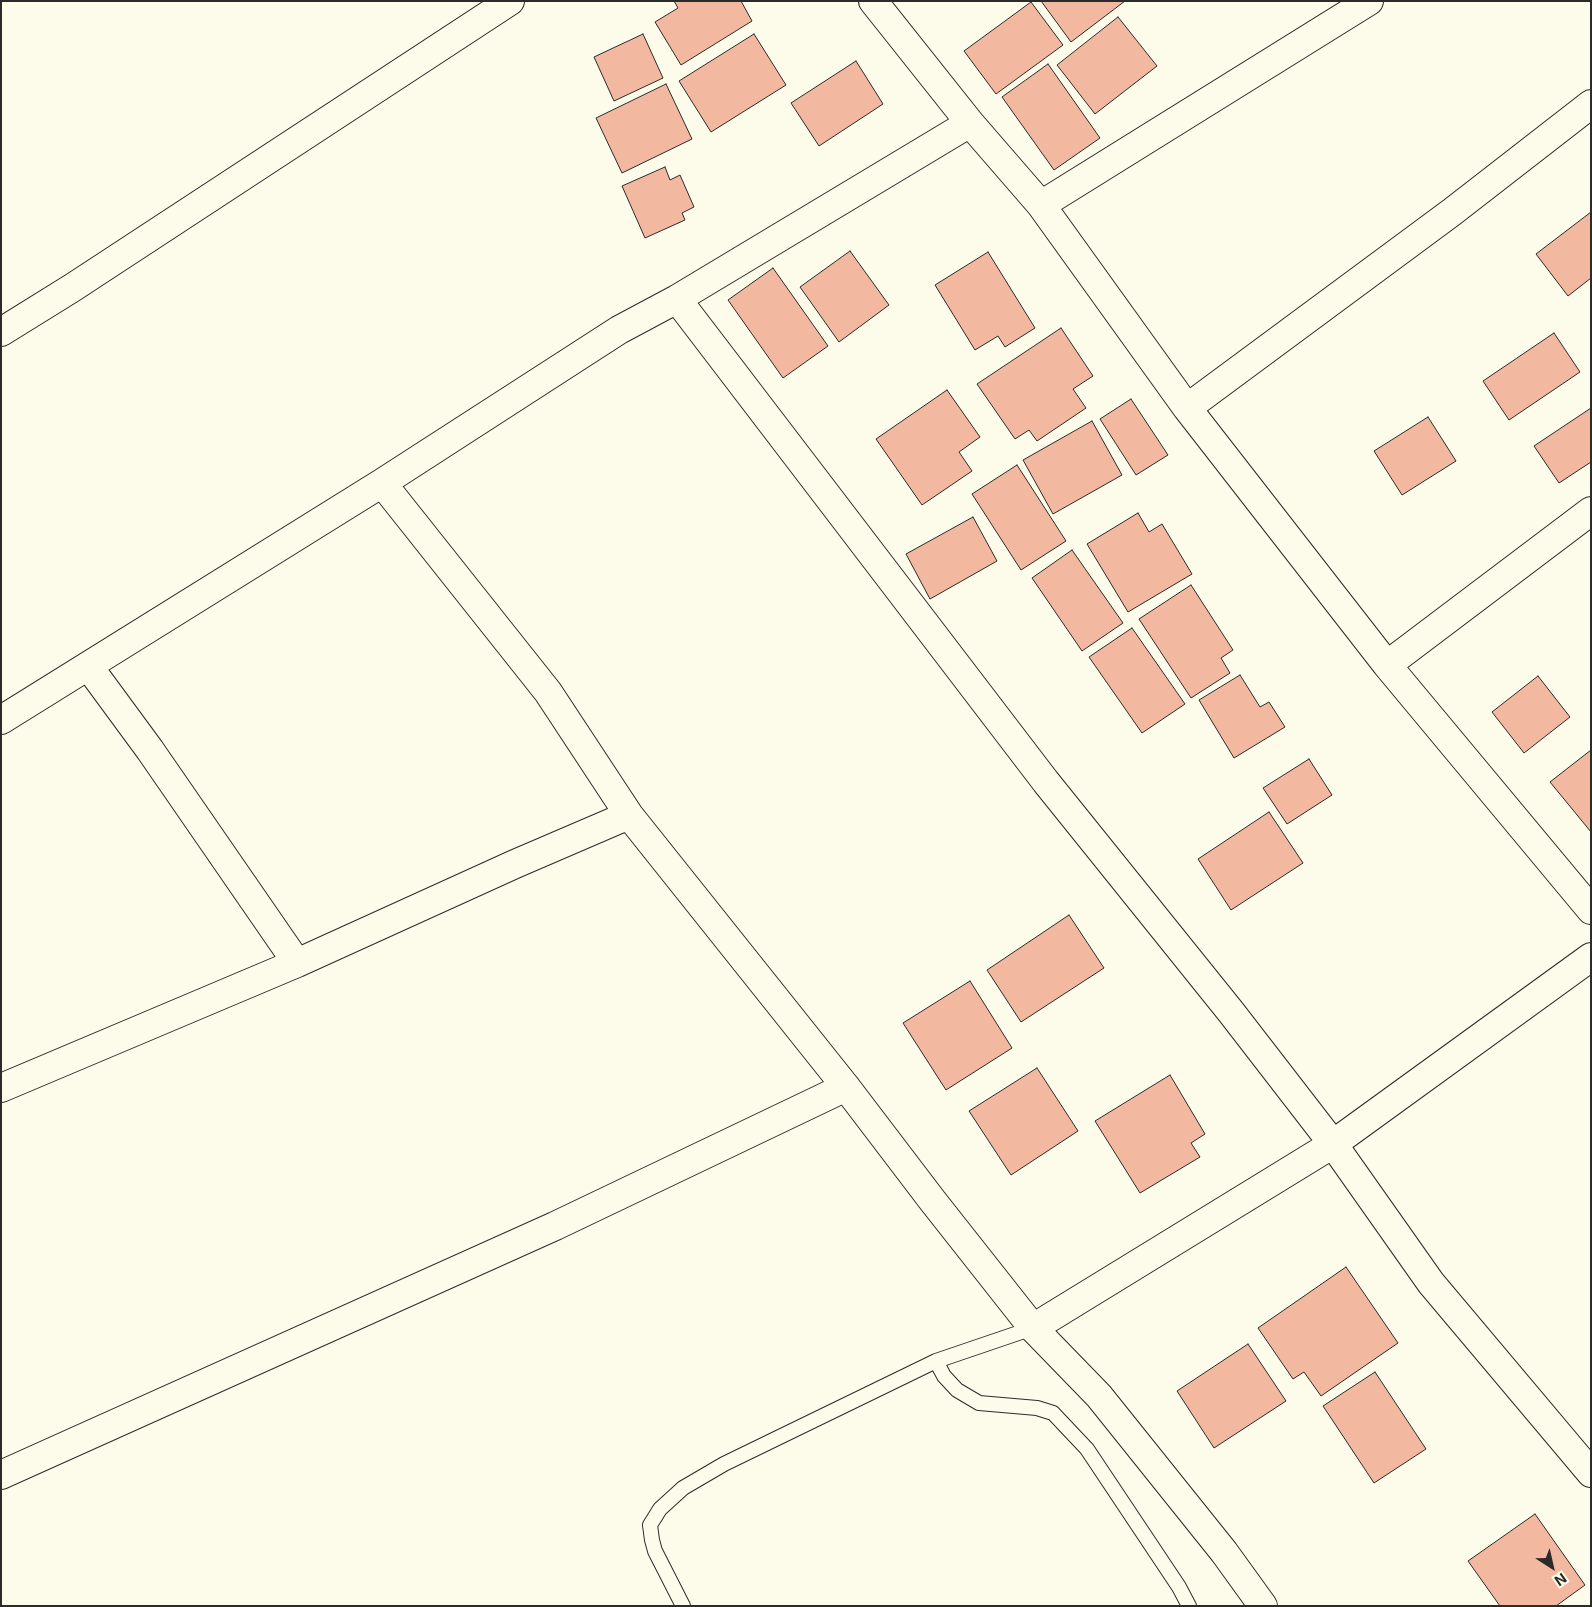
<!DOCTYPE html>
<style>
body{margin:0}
#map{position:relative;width:1592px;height:1607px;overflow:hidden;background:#fdfbea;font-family:Inter,sans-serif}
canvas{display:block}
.frame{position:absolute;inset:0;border:2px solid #2b2b2b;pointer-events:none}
.north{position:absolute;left:1527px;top:1542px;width:50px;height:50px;-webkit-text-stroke:4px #fdfbea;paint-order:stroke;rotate:145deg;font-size:14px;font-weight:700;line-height:20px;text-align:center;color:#2b2b2b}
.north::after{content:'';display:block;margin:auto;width:18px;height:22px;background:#2b2b2b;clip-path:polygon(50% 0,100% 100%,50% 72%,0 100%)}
</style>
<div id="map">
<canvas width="1592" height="1607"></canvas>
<div class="frame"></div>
<div class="north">N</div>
</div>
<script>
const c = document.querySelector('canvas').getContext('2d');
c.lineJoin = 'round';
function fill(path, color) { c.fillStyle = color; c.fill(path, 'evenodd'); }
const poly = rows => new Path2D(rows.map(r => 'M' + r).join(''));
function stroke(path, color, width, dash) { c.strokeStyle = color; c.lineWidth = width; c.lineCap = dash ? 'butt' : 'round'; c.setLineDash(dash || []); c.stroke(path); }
const building = poly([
 [674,1,741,1,752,21,681,65,655,22,678,8,674,1],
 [1041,1,1125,1,1071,42,1041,1],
 [1031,2,1063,45,996,94,964,51,1031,2],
 [1118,17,1157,66,1095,114,1057,65,1118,17],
 [643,34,663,78,614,101,594,57,643,34],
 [754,34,786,85,711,132,679,81,754,34],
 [856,61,883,104,819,146,791,103,856,61],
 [1048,64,1100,138,1054,170,1002,97,1048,64],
 [666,84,692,139,622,173,596,118,666,84],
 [665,167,670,180,680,175,694,207,682,213,685,220,645,238,622,186,665,167],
 [1591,212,1591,278,1568,296,1536,254,1591,212],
 [850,251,889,305,839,342,800,287,850,251],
 [988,252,1035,328,1005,347,998,336,975,350,935,285,988,252],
 [773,268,828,346,783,378,728,300,773,268],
 [1061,328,1093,376,1073,389,1086,408,1037,441,1029,430,1015,439,977,384,1061,328],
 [1554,333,1580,372,1509,420,1483,381,1554,333],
 [947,390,980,437,959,452,972,471,922,505,876,439,947,390],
 [1131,399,1168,455,1136,475,1100,419,1131,399],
 [1591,408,1591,462,1559,483,1534,446,1591,408],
 [1428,417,1456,461,1402,495,1374,451,1428,417],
 [1092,421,1122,475,1053,514,1023,460,1092,421],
 [1017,465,1066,541,1021,570,972,494,1017,465],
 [1138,513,1149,532,1162,524,1192,574,1128,612,1087,544,1138,513],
 [973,517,997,561,930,599,906,554,973,517],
 [1072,550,1123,623,1082,651,1032,578,1072,550],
 [1191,585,1233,650,1221,658,1230,673,1191,698,1139,619,1191,585],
 [1132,628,1185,704,1142,733,1089,657,1132,628],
 [1240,675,1260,707,1269,702,1285,727,1234,758,1199,700,1240,675],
 [1538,676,1570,717,1524,753,1492,712,1538,676],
 [1591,750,1591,832,1550,782,1591,750],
 [1309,759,1332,795,1287,824,1263,788,1309,759],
 [1269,812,1303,863,1231,910,1198,859,1269,812],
 [1069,915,1104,968,1021,1022,987,970,1069,915],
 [970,981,1012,1048,946,1090,903,1023,970,981],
 [1037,1068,1078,1131,1011,1175,969,1111,1037,1068],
 [1170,1075,1205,1134,1191,1143,1200,1157,1140,1193,1095,1121,1170,1075],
 [1346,1267,1398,1343,1321,1396,1304,1372,1293,1379,1258,1328,1346,1267],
 [1248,1344,1286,1401,1214,1448,1177,1391,1248,1344],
 [1375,1372,1426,1449,1374,1483,1323,1406,1375,1372],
 [1535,1514,1585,1585,1556,1606,1500,1606,1468,1561,1535,1514]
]);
const lane = poly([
 [936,1361,944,1376,957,1390,979,1403,1037,1408,1053,1413,1087,1449,1179,1587,1189,1606],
 [683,1606,655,1551,652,1540,650,1525,660,1509,683,1488,724,1464,936,1361,1033,1328]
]);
const street = poly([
 [873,1,970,123,1041,205,1187,408,1387,665,1591,910],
 [1041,205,1369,1],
 [677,299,1046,782,1231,1012,1333,1144,1431,1283,1591,1473],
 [1,332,72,288,510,1],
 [1187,408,1452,212,1591,104],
 [382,483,548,692,629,815,846,1087,932,1200,1033,1328,1099,1396,1224,1552,1263,1606],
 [1387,665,1591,511],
 [89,667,150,750,297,963],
 [1,720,382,483,619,330,677,299,970,123],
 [1,1088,297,963,515,864,629,815],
 [1033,1328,1333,1144,1591,957],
 [1,1475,555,1226,846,1087]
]);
fill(building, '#f2b8a0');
stroke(building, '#2b2b2b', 1);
stroke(lane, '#2b2b2b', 16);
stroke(street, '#2b2b2b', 30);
stroke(lane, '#fdfbea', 14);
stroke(street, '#fdfbea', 28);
</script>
